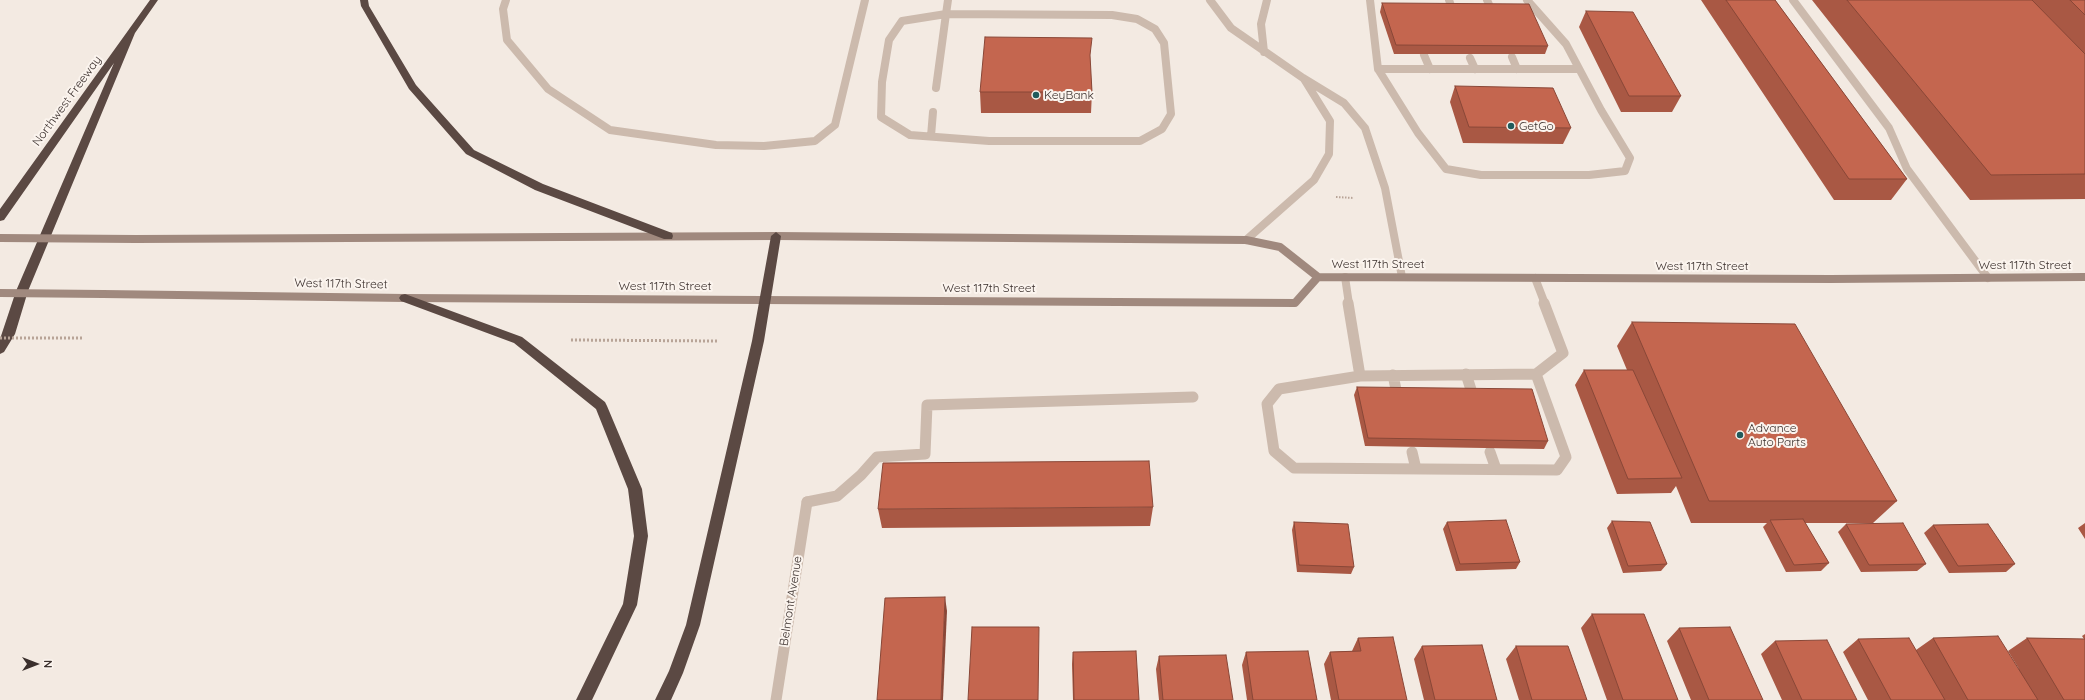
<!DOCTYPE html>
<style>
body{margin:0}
#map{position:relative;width:2085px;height:700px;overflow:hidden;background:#f3eae2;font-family:Quicksand,sans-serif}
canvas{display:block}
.north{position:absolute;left:16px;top:644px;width:40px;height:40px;-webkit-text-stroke:3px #fbf4ee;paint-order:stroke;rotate:90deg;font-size:11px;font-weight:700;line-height:16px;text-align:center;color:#3a2f2c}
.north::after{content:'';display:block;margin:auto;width:14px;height:18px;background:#3a2f2c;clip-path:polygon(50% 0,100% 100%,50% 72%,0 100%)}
</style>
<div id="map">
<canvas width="2085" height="700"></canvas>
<div class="north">N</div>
</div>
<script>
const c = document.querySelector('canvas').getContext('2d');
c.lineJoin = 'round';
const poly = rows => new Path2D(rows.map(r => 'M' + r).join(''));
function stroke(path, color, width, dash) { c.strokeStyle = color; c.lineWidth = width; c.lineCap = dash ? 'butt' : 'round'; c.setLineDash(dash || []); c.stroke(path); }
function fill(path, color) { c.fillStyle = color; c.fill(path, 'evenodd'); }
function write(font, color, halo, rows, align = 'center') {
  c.font = font + ' Quicksand,sans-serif'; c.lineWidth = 4; c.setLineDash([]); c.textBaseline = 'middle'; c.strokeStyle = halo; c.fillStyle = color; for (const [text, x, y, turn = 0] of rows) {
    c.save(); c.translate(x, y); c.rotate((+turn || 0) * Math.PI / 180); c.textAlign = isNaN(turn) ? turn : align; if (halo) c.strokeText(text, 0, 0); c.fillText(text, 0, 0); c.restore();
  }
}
const pathFar1 = poly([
 [1336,197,1354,198]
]);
const path = poly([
 [571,340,717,341]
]);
const laneFar1 = poly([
 [506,0,503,9,507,40,548,89,610,130,716,145,764,146,815,141,835,125,865,0],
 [1210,0,1231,28,1303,78,1344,103,1365,128,1385,188,1402,277],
 [1370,0,1378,69,1418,133,1446,169,1481,175,1589,175,1625,171,1630,158,1601,110,1566,44,1527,0],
 [1449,0,1455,17],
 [1487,0,1494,16],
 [1793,0,1889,128,1907,169,1988,278],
 [946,14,1112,15,1137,19,1155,29,1164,43,1171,114,1162,129,1140,141,989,141,910,135,881,117,882,82,889,40,902,21,946,14],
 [946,14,948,0],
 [1264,52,1261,24,1267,0],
 [1424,55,1430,69],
 [1512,57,1517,69],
 [1470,58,1475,69],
 [1378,69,1579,69],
 [936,88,946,14],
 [931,136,933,112],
 [1246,240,1314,180,1329,154,1330,121,1304,79],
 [1345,277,1349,304],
 [1535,278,1545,304]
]);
const lane = poly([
 [1348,303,1360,376,1279,389,1267,404,1274,451,1294,468,1557,470,1566,457,1536,374,1563,353,1544,303],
 [1466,374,1474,399],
 [1393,375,1398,399],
 [1360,376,1536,374],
 [1412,452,1416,469],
 [1490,452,1496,469],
 [807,502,837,496,861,475,877,457,925,454,927,405,1193,397]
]);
const street = poly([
 [776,700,807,502]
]);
const secondary = poly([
 [136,239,776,236,1246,240,1280,247,1318,277,1831,279,2085,277],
 [103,294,405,298,1295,303,1318,277]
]);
const highway = poly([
 [150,0,158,0,135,33,28,291,15,334,4,352,0,354,0,339,16,291,114,63,4,220,0,221,0,209,150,0],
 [360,0,368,0,369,6,416,85,474,150,543,184,672,233,673,236,672,239,664,239,535,190,466,154,409,89,361,6,360,0],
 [776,232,781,236,764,341,700,625,683,673,671,700,655,700,669,671,686,625,752,341,771,236,776,232],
 [405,294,522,337,605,402,607,406,642,489,648,536,637,605,592,700,576,700,623,604,634,536,628,489,596,409,514,343,401,301,399,298,401,295,405,294]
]);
const pathBridge = poly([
 [0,338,83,338]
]);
const secondaryBridge = poly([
 [0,238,136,239],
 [0,293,103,294]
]);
const wall = poly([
 [1701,0,1775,0,1907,179,1891,200,1834,200],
 [1812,0,2085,0,2085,199,1970,200],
 [1382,3,1548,46,1545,54,1394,54,1380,12],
 [1586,11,1681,96,1672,112,1621,112,1579,27],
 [1090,63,1092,92,1091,113,981,113,980,92],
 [1455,86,1571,128,1563,144,1463,143,1450,102],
 [1632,322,1897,501,1873,523,1805,523,1829,563,1821,571,1786,572,1763,527,1767,523,1691,523,1676,486,1671,493,1617,494,1575,385,1584,370,1627,370,1617,346],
 [1357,387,1548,441,1544,449,1365,446,1354,395],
 [1153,507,1150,526,882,528,878,509],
 [1612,521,1667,564,1661,571,1623,573,1607,528],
 [1294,522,1354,567,1351,574,1297,572,1292,530],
 [1447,522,1520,562,1516,569,1456,571,1443,529],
 [2085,523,2085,539,2078,528],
 [1846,524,1926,564,1917,571,1861,572,1838,532],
 [1933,525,2015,564,2006,572,1949,573,1924,533],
 [1592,614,1678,700,1607,700,1581,628],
 [1679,628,1763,700,1691,700,1667,641],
 [2085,634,2085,700,1868,700,1843,652,1858,639,1916,650,1933,638,2019,669,2008,651,2027,638,2084,639,2082,636],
 [1358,638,1407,700,1331,700,1324,664,1330,652,1352,651],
 [1775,641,1857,700,1782,700,1761,654],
 [1422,646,1497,700,1424,700,1414,659],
 [1516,646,1587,700,1519,700,1506,659],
 [1073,652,1139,700,1073,700,1072,664],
 [1246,652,1317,700,1247,700,1242,665],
 [1159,656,1233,700,1159,700,1156,669]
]);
const shadedWall = poly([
 [945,597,947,611,943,700,941,700]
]);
const building = poly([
 [1726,0,1775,0,1907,179,1849,179,1726,0],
 [1847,0,2032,0,2085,54,2085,174,1991,175,1847,0],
 [2070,0,2085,0,2085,15,2070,0],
 [1382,3,1529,4,1548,46,1396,45,1382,3],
 [1586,11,1633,12,1681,96,1629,96,1586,11],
 [985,37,1092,38,1090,55,1092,92,980,92,985,37],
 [1455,86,1553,88,1571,128,1469,127,1455,86],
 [1632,322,1795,324,1897,501,1709,501,1632,322],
 [1584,370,1633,370,1682,478,1628,479,1584,370],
 [1357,387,1532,389,1548,441,1368,438,1357,387],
 [1149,461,1153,507,878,509,883,463,1149,461],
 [1803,519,1829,563,1794,565,1770,520,1803,519],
 [1506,520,1520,562,1460,564,1447,522,1506,520],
 [1612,521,1650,522,1667,564,1628,566,1612,521],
 [1294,522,1348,524,1354,567,1299,565,1294,522],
 [1903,523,1926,564,1869,565,1846,524,1903,523],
 [1988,524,2015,564,1958,566,1933,525,1988,524],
 [945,597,941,700,877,700,885,598,945,597],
 [1592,614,1644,614,1678,700,1623,700,1592,614],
 [972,627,1039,627,1038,700,968,700,972,627],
 [1730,627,1763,700,1709,700,1679,628,1730,627],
 [1998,636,2038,700,1968,700,1933,638,1998,636],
 [1393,637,1407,700,1339,700,1330,652,1361,651,1358,638,1393,637],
 [1909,638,1945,700,1891,700,1858,639,1909,638],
 [2027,638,2085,639,2085,700,2064,700,2027,638],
 [1827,640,1857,700,1802,700,1775,641,1827,640],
 [1482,645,1497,700,1435,700,1422,646,1482,645],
 [1516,646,1568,646,1587,700,1532,700,1516,646],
 [1136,651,1139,700,1074,700,1073,652,1136,651],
 [1308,651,1317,700,1253,700,1246,652,1308,651],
 [1226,655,1233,700,1163,700,1159,656,1226,655]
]);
const markers = [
 [1036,95,4,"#215b5c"],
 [1511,126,4,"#215b5c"],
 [1740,435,4,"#215b5c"]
];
const poiNames = [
 ["KeyBank",1044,95],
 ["GetGo",1519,126],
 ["Advance",1748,428],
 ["Auto Parts",1748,442]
];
const streetNames = [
 ["Northwest Freeway",67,101,-54],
 ["West 117th Street",1378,264],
 ["West 117th Street",2025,265],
 ["West 117th Street",1702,266],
 ["West 117th Street",341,284,1],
 ["West 117th Street",665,286],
 ["West 117th Street",989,288],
 ["Belmont Avenue",791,601,-81]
];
stroke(pathFar1, '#b8a497', 2, [1.5, 1.5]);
stroke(path, '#b8a497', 3, [2, 2]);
stroke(laneFar1, '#ccbaad', 8);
stroke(lane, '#ccbaad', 11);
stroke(street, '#ccbaad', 11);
stroke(secondary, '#a0897e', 8);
fill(highway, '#5b4943');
stroke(pathBridge, '#b8a497', 3, [2, 2]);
stroke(secondaryBridge, '#a0897e', 8);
fill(wall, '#a95844');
fill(shadedWall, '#894737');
fill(building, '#c4664f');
stroke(building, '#894737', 1);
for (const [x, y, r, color] of markers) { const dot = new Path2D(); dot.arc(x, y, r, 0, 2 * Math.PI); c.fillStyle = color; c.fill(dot); stroke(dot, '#fbf4ee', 1.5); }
write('12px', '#3a2f2c', '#fbf4ee', poiNames, 'left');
write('12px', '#3a2f2c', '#fbf4ee', streetNames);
</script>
